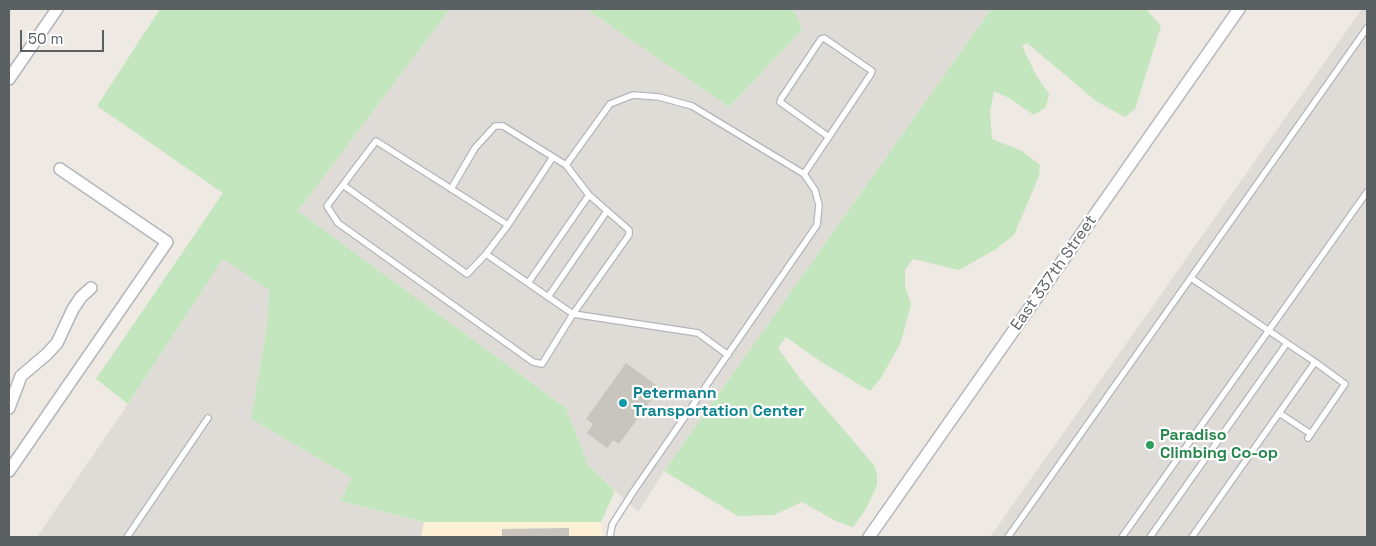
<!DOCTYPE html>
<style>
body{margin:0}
#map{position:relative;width:1376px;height:546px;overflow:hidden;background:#eee9e2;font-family:"Space Grotesk",sans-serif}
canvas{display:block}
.frame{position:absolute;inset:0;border:10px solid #5b6063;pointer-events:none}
.scale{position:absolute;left:20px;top:30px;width:84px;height:22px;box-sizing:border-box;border:2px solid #5b6063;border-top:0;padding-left:6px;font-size:15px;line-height:18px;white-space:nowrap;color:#5b6063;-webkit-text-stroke:4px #fff;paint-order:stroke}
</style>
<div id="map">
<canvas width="1376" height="546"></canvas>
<div class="frame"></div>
<div class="scale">50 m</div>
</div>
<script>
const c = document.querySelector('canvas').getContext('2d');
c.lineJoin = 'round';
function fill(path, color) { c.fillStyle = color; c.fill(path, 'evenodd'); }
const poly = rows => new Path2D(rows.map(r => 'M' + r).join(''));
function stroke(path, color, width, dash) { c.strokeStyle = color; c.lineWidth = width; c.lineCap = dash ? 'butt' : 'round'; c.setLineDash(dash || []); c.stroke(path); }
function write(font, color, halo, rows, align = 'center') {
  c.font = font + ' "Space Grotesk",sans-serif'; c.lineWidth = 4.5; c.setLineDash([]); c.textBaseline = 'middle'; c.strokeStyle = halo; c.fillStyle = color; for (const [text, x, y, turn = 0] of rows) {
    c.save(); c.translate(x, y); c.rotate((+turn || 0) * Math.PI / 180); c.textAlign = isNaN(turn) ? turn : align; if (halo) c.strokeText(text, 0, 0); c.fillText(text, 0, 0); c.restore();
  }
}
const commercial = poly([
 [424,522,601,522,602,537,421,537]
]);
const industrial = poly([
 [450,9,586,9,729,107,802,30,794,9,991,9,664,471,638,512,588,465,566,408,298,211],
 [1362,9,1367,9,1367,537,990,537],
 [223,259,269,290,267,326,251,419,352,478,340,501,424,522,421,537,37,537,128,404]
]);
const green = poly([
 [160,9,450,9,298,211,566,408,588,465,615,491,601,522,424,522,340,501,352,478,251,419,267,326,269,290,223,259,128,404,96,379,223,193,97,106],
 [586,9,794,9,802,30,729,107],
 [991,9,1146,9,1161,26,1135,109,1125,117,1096,101,1027,43,1022,46,1036,75,1049,94,1046,107,1034,115,1009,98,994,91,990,112,992,139,1022,151,1040,165,1039,176,1014,235,996,249,959,270,913,259,905,270,905,286,911,304,901,342,881,378,870,391,820,361,786,337,778,348,801,380,874,465,877,473,877,485,866,509,853,527,836,521,802,502,774,515,738,516,664,471]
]);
const building = poly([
 [626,363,660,388,619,444,613,440,607,448,587,433,593,424,586,419],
 [569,528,569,537,502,537,502,529]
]);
const service = poly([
 [566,165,610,104,633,95,659,97,692,106,804,174,815,190,819,205,817,225,633,492,612,525,610,537],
 [804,174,871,74,872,71,824,38,821,39,781,99,780,102,829,137],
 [343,185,467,274,486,254],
 [451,189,475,148,495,126,503,126,566,165,589,195,528,283],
 [589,195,629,230,629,235,573,314,542,364,533,362,338,223,327,206,376,141,508,225,486,254,573,314,698,333,728,355],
 [508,225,553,157],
 [1191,278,1315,362,1192,537],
 [548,297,607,211],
 [1279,413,1311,434],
 [1308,438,1345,384,1315,362],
 [127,537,208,418],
 [1008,537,1367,28],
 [1122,537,1367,192],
 [1150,537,1287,343]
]);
const minor = poly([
 [9,79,57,9],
 [9,408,21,376,47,354,57,343,73,309,81,297,91,288],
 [9,471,167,242,60,169],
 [869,537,1239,9]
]);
const markers = [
 [623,403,5,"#0f9aa8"],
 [1150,445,5,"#2e9e5b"]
];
const streetNames = [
 ["East 337th Street",1054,273,-55]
];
const cultureNames = [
 ["Petermann",633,394],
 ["Transportation Center",633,412]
];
const leisureNames = [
 ["Paradiso",1160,436],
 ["Climbing Co-op",1160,454]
];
fill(commercial, '#feefd7');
fill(industrial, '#dfdbd7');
fill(green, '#c4e6be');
fill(building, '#c8c4be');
stroke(service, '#b3b6ba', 8);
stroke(minor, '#b3b6ba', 14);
stroke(service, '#fff', 5.5);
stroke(minor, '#fff', 11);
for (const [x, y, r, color] of markers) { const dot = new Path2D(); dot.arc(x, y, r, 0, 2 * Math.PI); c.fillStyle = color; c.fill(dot); stroke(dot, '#fff', 2); }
write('16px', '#5b6063', '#fff', streetNames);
write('bold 16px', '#0d838f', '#fff', cultureNames, 'left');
write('bold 16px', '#27864d', '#fff', leisureNames, 'left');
</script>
